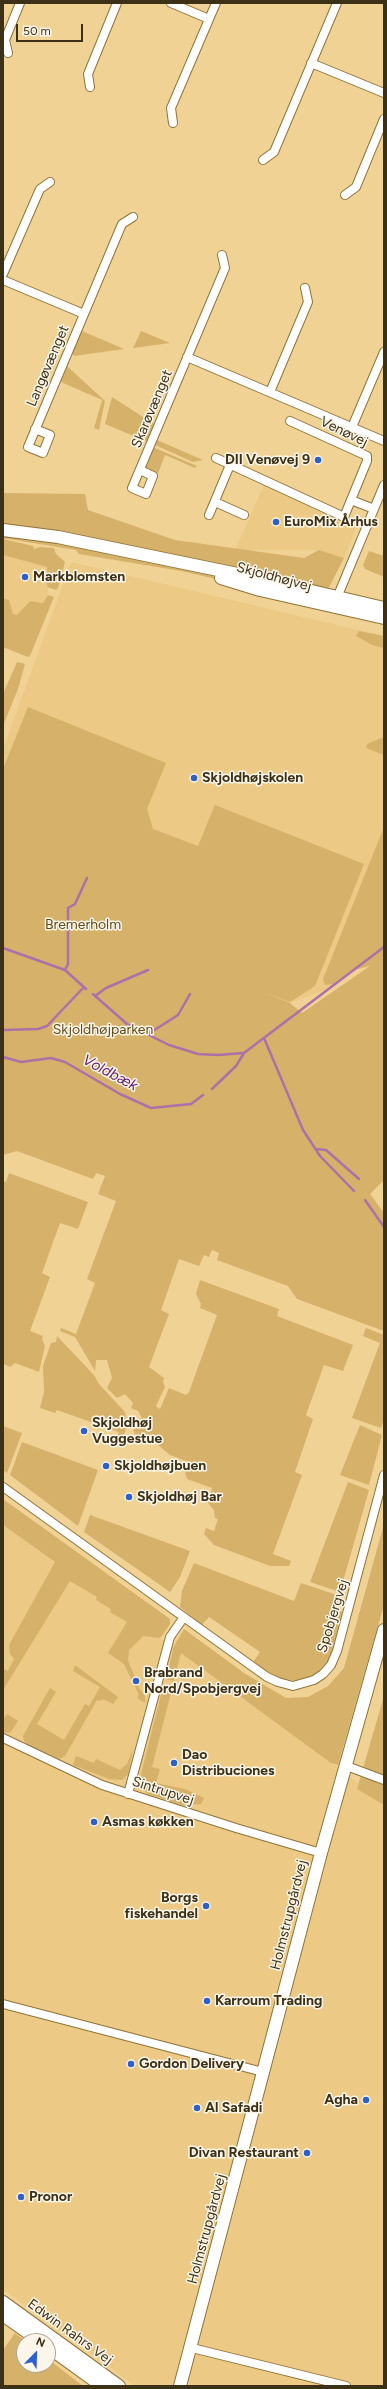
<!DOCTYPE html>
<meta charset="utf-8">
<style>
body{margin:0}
#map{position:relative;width:387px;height:2389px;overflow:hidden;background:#f1d295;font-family:Figtree,sans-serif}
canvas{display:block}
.frame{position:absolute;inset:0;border:4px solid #3c3017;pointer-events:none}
.north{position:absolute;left:16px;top:2333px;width:40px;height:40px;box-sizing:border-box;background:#fcf6ea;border:1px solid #afa796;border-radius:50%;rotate:23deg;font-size:11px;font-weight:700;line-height:16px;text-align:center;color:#3c3017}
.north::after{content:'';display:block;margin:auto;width:14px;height:18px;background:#2d5fcd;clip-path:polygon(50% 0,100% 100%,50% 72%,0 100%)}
.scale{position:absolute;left:16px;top:24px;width:67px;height:18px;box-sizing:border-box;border:2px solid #3c3017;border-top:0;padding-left:5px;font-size:12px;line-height:14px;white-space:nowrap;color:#3c3017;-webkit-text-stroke:3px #fcf6ea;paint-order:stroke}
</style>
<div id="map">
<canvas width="387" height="2389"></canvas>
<div class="frame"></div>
<div class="north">N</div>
<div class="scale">50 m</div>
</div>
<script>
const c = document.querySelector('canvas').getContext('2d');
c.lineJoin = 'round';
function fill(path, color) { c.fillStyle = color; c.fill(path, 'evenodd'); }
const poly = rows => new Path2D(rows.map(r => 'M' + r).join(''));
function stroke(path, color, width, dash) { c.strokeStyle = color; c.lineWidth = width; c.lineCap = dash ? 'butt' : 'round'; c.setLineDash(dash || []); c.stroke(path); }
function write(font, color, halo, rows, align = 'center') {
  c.font = font + ' Figtree,sans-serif'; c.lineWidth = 3; c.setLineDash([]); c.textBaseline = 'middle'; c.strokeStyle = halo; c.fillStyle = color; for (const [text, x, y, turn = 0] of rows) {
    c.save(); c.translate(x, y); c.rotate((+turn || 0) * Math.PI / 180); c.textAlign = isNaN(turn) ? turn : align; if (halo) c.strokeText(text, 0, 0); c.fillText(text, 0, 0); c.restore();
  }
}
const built = poly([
 [264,485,357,527,344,558,319,550,235,550],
 [3,555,47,567,48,595,43,603,30,601,17,615,13,614,9,600,3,598],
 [71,562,384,636,384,948,328,989,290,1003,160,949,3,807,3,749],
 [3,1525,256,1707,353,1779,384,1805,384,2386,135,2386,3,2289]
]);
const green = poly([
 [82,331,124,349,74,356,72,353],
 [141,331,170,343,133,348],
 [67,366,105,401,99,430,94,428,102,400,61,382],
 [112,397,154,424,148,442,105,424],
 [157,440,203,460,193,462,155,445],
 [153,448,155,448,197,466,195,468,165,455,157,476,146,471,145,468],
 [3,493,85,494,88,510,175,540,304,558,319,550,344,558,321,603,181,571,79,554,76,550,3,538],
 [3,539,33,546,34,549,40,547,54,548,56,554,65,562,58,588,56,590,47,587,47,567,3,555],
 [369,551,384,556,384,577,365,569,363,565],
 [48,595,54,597,30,656,28,657,3,647,3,598,9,600,13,614,17,615,30,601,43,603],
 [359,631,384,636,384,648,372,645,356,636],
 [17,662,25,664,18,689,3,726,3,694],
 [28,707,166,763,147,809,153,829,198,846,215,805,364,864,315,986,290,1002,264,992,290,1003,302,1013,370,966,350,971,333,984,325,985,323,979,384,827,384,1180,370,1194,384,1213,384,1331,297,1299,288,1286,217,1260,219,1253,212,1250,209,1257,204,1255,199,1266,179,1259,161,1310,169,1314,149,1367,164,1378,163,1382,165,1387,156,1406,160,1409,169,1388,186,1395,189,1392,217,1315,200,1308,201,1304,196,1294,200,1280,279,1309,277,1316,353,1345,343,1371,324,1365,306,1415,313,1419,295,1472,302,1475,273,1554,291,1561,289,1566,270,1566,214,1545,204,1534,206,1528,214,1531,218,1519,215,1518,214,1510,208,1503,212,1488,187,1479,185,1473,189,1462,170,1455,157,1444,139,1439,133,1431,142,1418,138,1411,131,1408,133,1403,125,1394,117,1398,107,1388,112,1378,107,1360,96,1360,95,1371,75,1337,60,1331,61,1328,76,1334,95,1283,87,1279,116,1201,98,1194,105,1176,96,1173,93,1179,17,1151,3,1155,3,769],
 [384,737,384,755,366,748,367,744],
 [9,1173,88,1202,78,1229,60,1223,42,1273,50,1277,30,1331,43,1336,42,1339,45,1346,39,1372,15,1363,10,1367,4,1364,3,1357,3,1181,6,1182],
 [366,1328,384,1335,384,1419,381,1428,352,1418,380,1343,363,1336],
 [57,1336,94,1375,99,1384,125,1412,127,1424,123,1439,117,1437,119,1432,57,1410,55,1413,40,1408,44,1392,43,1366,51,1343,56,1342],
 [360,1425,382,1435,369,1485,340,1475],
 [3,1426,22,1433,7,1473,3,1470],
 [22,1442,98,1470,78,1526,10,1475],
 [348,1482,369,1490,340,1592,310,1582],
 [3,1499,170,1619,170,1624,162,1636,159,1638,143,1636,129,1650,128,1661,136,1679,134,1681,145,1696,145,1703,137,1698,139,1695,124,1664,108,1653,127,1622,110,1612,111,1609,96,1600,97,1597,70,1581,3,1690,3,1669,8,1671,14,1659,10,1654,9,1645,55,1562,3,1525],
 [90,1515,190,1551,180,1577,170,1592,84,1532],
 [384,1524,384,1605,338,1765,331,1763,181,1653,174,1681,166,1679,174,1646,184,1629,244,1673,286,1698,308,1697,328,1686,344,1668],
 [194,1563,294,1601,301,1583,340,1596,337,1608,338,1610,342,1612,334,1645,330,1659,324,1667,312,1676,297,1681,278,1678,253,1662,260,1652,209,1617,202,1625,180,1607,182,1591],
 [75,1665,118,1697,113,1704,103,1699,100,1701,97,1700,65,1756,60,1759,28,1745,24,1741,23,1736,50,1688,56,1692,37,1724,64,1740,85,1704,89,1706,100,1687,73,1671],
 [163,1687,172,1689,152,1767,160,1769,156,1783,185,1789,204,1798,201,1804,182,1805,148,1794,142,1789,141,1774],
 [384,1696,384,1805,357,1789],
 [7,1714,18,1721,11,1732,5,1733,3,1732,3,1720],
 [133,1749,128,1774,122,1780,109,1779,73,1765,76,1756,94,1763,96,1759,120,1770,127,1764],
 [15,2333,25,2341,24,2365,48,2365,48,2359,83,2386,3,2386,3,2350]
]);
const stream = poly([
 [3,948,65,970,86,989],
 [65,970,68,964,68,908,75,904,87,878],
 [93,994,127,1024,169,1045,198,1054,218,1055,243,1053],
 [95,996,106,988,148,970],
 [3,1030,38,1029,47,1026,84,987],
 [148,1034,178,1015,190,994],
 [264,1038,303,1130,320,1156,354,1191],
 [3,1057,21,1062,51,1058,65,1062,120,1094,151,1108,191,1104,203,1095],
 [212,1089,236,1066,244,1053,384,947],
 [316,1149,326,1150,359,1179],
 [365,1200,384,1227]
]);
const street = poly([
 [171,3,209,19],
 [8,53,5,40,20,3],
 [311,63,384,93],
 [90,87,88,74,117,3],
 [173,123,171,108,216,3],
 [263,160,274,152,337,3],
 [345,195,356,187,384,119],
 [3,274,40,189,50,182],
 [3,280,84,314],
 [187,357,384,441],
 [270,392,308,302,305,288],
 [352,427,384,352],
 [35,429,50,435,43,453,28,447,122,224,133,217],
 [216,458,344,517,367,461,367,456,290,421],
 [140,470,153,476,146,494,132,488,225,268,222,255],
 [351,500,374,509],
 [215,502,244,515],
 [209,515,230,465],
 [336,600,384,485],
 [3,1487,267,1677,278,1682,293,1686,314,1680,323,1674,331,1665,337,1651,384,1475],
 [3,1738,102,1785,236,1828,321,1853],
 [344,1765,384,1780],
 [128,1794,170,1637,184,1617],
 [3,2004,263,2072],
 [192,2348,346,2386]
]);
const secondary = poly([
 [3,530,58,537,252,577,384,608],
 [221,578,260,590,384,618],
 [3,2302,119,2386],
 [3,2315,40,2341],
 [48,2347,102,2386],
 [180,2386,321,1853,384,1630]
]);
const markers = [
 [318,460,4,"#2d5fcd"],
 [276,522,4,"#2d5fcd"],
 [25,577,4,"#2d5fcd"],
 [194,778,4,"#2d5fcd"],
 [84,1431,4,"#2d5fcd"],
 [106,1466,4,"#2d5fcd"],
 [129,1497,4,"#2d5fcd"],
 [136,1681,4,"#2d5fcd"],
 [174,1763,4,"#2d5fcd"],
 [94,1822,4,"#2d5fcd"],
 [206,1906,4,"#2d5fcd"],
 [207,2001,4,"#2d5fcd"],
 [131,2064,4,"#2d5fcd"],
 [366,2100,4,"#2d5fcd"],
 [197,2108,4,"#2d5fcd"],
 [307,2153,4,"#2d5fcd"],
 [21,2197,4,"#2d5fcd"]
];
const streetNames = [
 ["Langøvænget",48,366,-67],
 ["Skarøvænget",152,409,-67],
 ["Venøvej",344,432,26],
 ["Skjoldhøjvej",274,577,15],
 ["Spobjergvej",333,1616,-73],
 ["Sintrupvej",163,1791,18],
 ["Holmstrupgårdvej",289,1915,-76],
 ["Holmstrupgårdvej",207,2229,-75],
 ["Edwin Rahrs Vej",70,2332,36]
];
const poiNames = [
 ["DII Venøvej 9",310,460,"right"],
 ["EuroMix Århus",284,522],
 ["Markblomsten",33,577],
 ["Skjoldhøjskolen",202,778],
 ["Skjoldhøj",92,1423],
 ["Vuggestue",92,1439],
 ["Skjoldhøjbuen",114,1466],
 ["Skjoldhøj Bar",137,1497],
 ["Brabrand",144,1673],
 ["Nord/Spobjergvej",144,1689],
 ["Dao",182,1755],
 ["Distribuciones",182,1771],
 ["Asmas køkken",102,1822],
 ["Borgs",198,1898,"right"],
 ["fiskehandel",198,1914,"right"],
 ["Karroum Trading",215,2001],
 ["Gordon Delivery",139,2064],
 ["Agha",358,2100,"right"],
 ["Al Safadi",205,2108],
 ["Divan Restaurant",299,2153,"right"],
 ["Pronor",29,2197]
];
const parkNames = [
 ["Bremerholm",83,925],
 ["Skjoldhøjparken",103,1030]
];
const waterNames = [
 ["Voldbæk",110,1073,28]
];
fill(built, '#ecc984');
fill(green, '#d6b169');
stroke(stream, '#ad70a9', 2.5);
stroke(street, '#907338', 10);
stroke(secondary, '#907338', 14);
stroke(street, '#fff', 8);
stroke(secondary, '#fff', 12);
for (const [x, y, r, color] of markers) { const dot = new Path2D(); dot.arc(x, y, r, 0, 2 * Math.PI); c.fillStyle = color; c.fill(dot); stroke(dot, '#fcf6ea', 1.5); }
write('14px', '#3c3017', '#fcf6ea', streetNames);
write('bold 14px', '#3c3017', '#fcf6ea', poiNames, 'left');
write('14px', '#614917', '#fcf6ea', parkNames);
write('italic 15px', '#641b6d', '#fcf6ea', waterNames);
</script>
